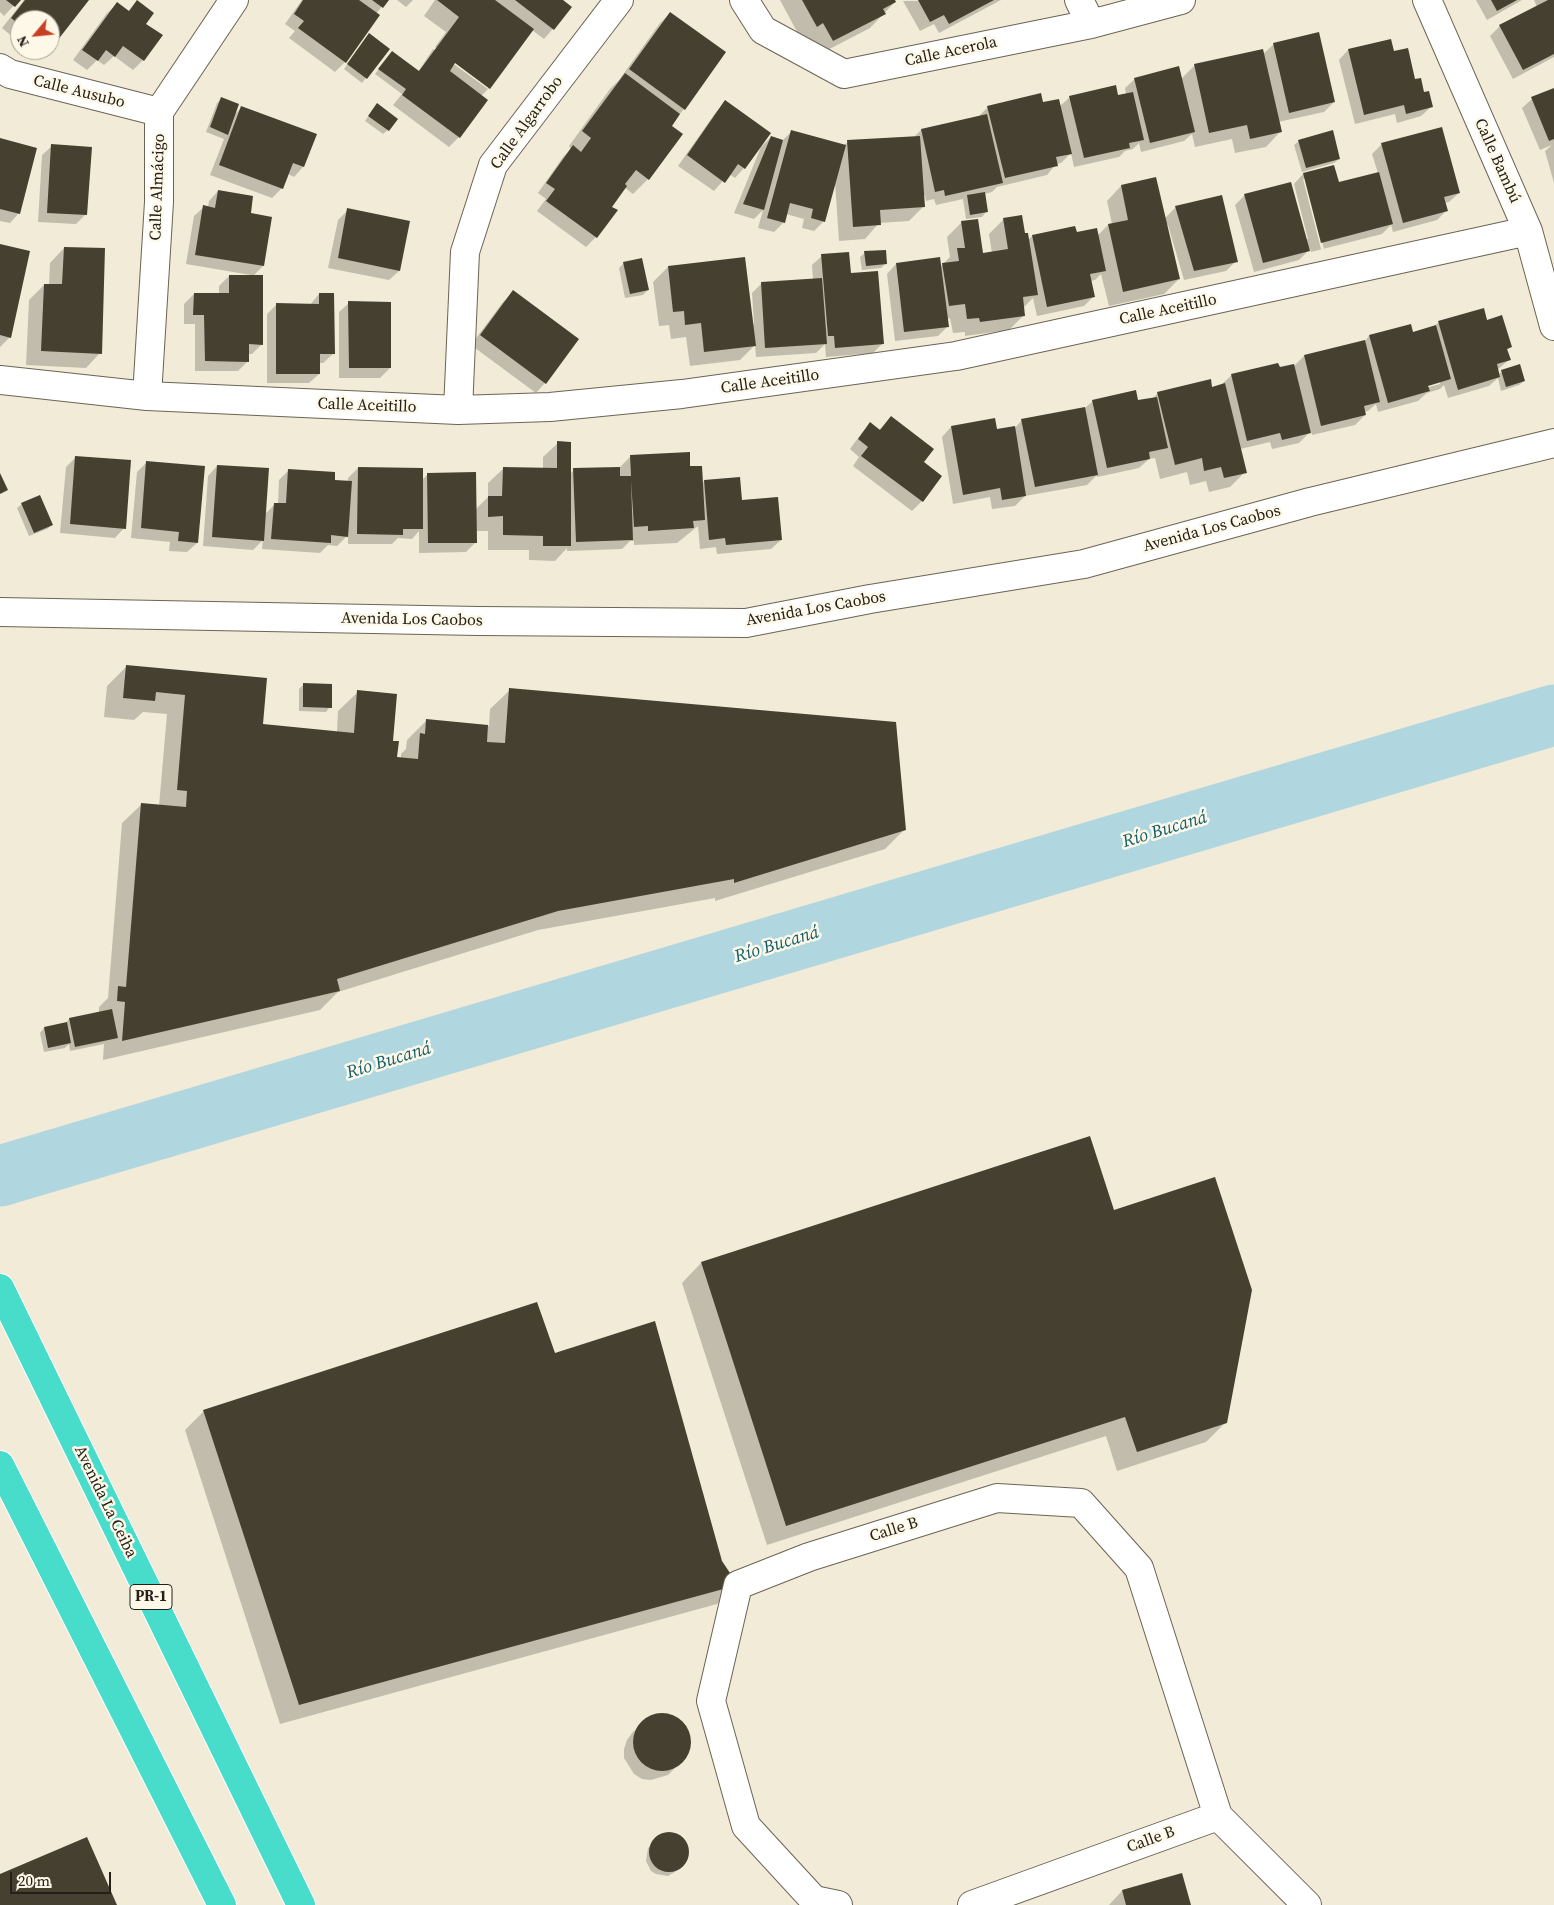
<!DOCTYPE html>
<meta charset="utf-8">
<style>
body{margin:0}
#map{position:relative;width:1554px;height:1905px;overflow:hidden;background:#f2ebd7;font-family:"Source Serif 4",serif}
canvas{display:block}
.north{position:absolute;left:10px;top:10px;width:50px;height:50px;box-sizing:border-box;background:#fef8e8;border:1px solid #a6a295;border-radius:50%;rotate:242deg;font-size:14px;font-weight:700;line-height:20px;text-align:center;color:#222019}
.north::after{content:'';display:block;margin:auto;width:18px;height:22px;background:#c93f21;clip-path:polygon(50% 0,100% 100%,50% 72%,0 100%)}
.scale{position:absolute;left:10px;top:1872px;width:101px;height:22px;box-sizing:border-box;border:2px solid #222019;border-top:0;padding-left:6px;font-size:15px;line-height:18px;white-space:nowrap;color:#222019;-webkit-text-stroke:4px #fef8e8;paint-order:stroke}
</style>
<div id="map">
<canvas width="1554" height="1905"></canvas>
<div class="north">N</div>
<div class="scale">20 m</div>
</div>
<script>
const c = document.querySelector('canvas').getContext('2d');
c.lineJoin = 'round';
function fill(path, color) { c.fillStyle = color; c.fill(path, 'evenodd'); }
const poly = rows => new Path2D(rows.map(r => 'M' + r).join(''));
function stroke(path, color, width, dash) { c.strokeStyle = color; c.lineWidth = width; c.lineCap = dash ? 'butt' : 'round'; c.setLineDash(dash || []); c.stroke(path); }
function write(font, color, halo, rows, align = 'center') {
  c.font = font + ' "Source Serif 4",serif'; c.lineWidth = 5; c.setLineDash([]); c.textBaseline = 'middle'; c.strokeStyle = halo; c.fillStyle = color; for (const [text, x, y, turn = 0] of rows) {
    c.save(); c.translate(x, y); c.rotate((+turn || 0) * Math.PI / 180); c.textAlign = isNaN(turn) ? turn : align; if (halo) c.strokeText(text, 0, 0); c.fillText(text, 0, 0); c.restore();
  }
}
const shadow = poly([
 [0,0,19,0,4,16,0,12],
 [24,0,88,0,50,48,50,20,20,20,20,43,2,28],
 [302,0,387,0,376,14,345,62,335,72,289,38,295,31,285,24],
 [397,0,413,0,406,7],
 [435,0,561,0,571,8,544,39,532,30,488,89,488,86,435,47,446,32,424,16],
 [780,0,894,0,895,2,870,28,818,55,808,37,802,41],
 [1001,0,939,33,934,24,920,31,903,1],
 [1476,0,1522,0,1487,20],
 [1534,0,1554,0,1554,57,1513,79,1490,36,1500,26,1537,7],
 [138,2,145,24,161,36,143,60,133,70,114,56,104,65,97,60,87,70,73,60,107,13,117,4,128,12],
 [670,14,725,53,684,109,670,126,681,134,648,179,633,194,624,187,610,207,616,211,596,237,586,247,537,211,546,199,538,193,563,157,571,149,569,146,610,89,619,80,660,23],
 [1318,34,1334,102,1324,112,1278,122,1280,132,1266,147,1235,153,1232,139,1195,147,1192,134,1184,141,1141,152,1139,143,1133,149,1125,151,1119,157,1074,167,1071,153,1061,163,1056,164,1047,175,997,187,992,192,984,194,986,212,982,217,966,219,963,199,936,205,934,199,926,201,925,195,923,195,924,206,909,221,879,223,865,239,839,241,835,182,824,221,814,231,802,228,804,219,786,214,784,222,774,232,758,228,763,210,754,219,734,213,761,147,771,137,782,141,791,132,843,146,848,142,914,137,921,130,978,117,988,107,1042,104,1059,107,1070,97,1117,97,1126,94,1125,88,1135,79,1181,79,1195,65,1263,54,1273,45],
 [365,40,388,49,362,83,344,69],
 [433,49,488,89,481,96,486,100,459,137,449,147,393,105,402,94,375,74,392,52,418,72],
 [29,50,48,50,40,58],
 [1348,50,1393,53,1424,93,1431,107,1421,116,1397,123,1395,114,1355,124,1339,60],
 [1554,90,1554,183,1545,151,1552,145,1540,150,1522,108,1532,99],
 [221,99,234,115,242,107,315,135,303,167,294,177,288,174,282,188,272,198,210,175,224,139,206,132,217,103],
 [725,102,744,168,735,178,729,174,714,191,678,166,716,112],
 [373,110,388,130,383,134,365,121],
 [0,139,19,213,10,223,0,221],
 [1299,141,1339,159,1334,163,1302,172,1294,145],
 [1382,144,1459,193,1449,202,1445,203,1447,210,1437,220,1393,232,1391,225,1382,234,1311,252,1310,249,1299,260,1254,272,1235,205,1245,195,1305,239,1308,239,1294,184,1303,174,1338,184,1378,173,1372,154],
 [1303,179,1306,179,1324,249,1321,249],
 [52,146,86,214,76,224,38,222,42,155],
 [1121,186,1165,218,1176,207,1236,261,1226,271,1184,280,1168,225,1166,226,1179,279,1164,294,1109,306,1101,274,1095,280,1091,281,1094,296,1084,306,1037,316,1033,298,1023,308,1024,315,1009,330,965,336,965,332,953,333,950,318,947,319,948,326,938,336,895,341,887,274,896,264,940,267,950,257,947,237,962,222,982,254,992,253,989,234,1004,219,1028,240,1032,236,1074,227,1076,233,1097,236,1108,225,1112,224,1107,201],
 [218,191,249,214,263,266,252,277,262,344,252,354,248,354,247,362,238,371,195,371,195,324,184,324,184,304,194,294,219,294,219,286,229,276,251,275,186,264,194,216,204,207,208,207,209,201],
 [348,210,399,271,389,280,328,268,338,220],
 [0,246,10,337,0,347],
 [64,248,100,353,86,368,26,365,29,300,44,285,49,285,50,263],
 [865,253,886,263,881,268,862,270,860,257],
 [822,256,850,274,883,343,873,353,826,357,825,344,816,353,756,357,755,345,740,360,690,366,686,337,671,339,669,325,659,326,653,282,668,267,744,259,752,324,754,324,752,293,762,283,813,279,812,265],
 [624,263,648,290,643,295,625,298,619,268],
 [513,292,545,383,536,393,471,345,503,302],
 [319,294,333,354,323,363,319,363,319,374,309,383,267,383,267,314,276,305,310,305],
 [349,303,390,368,380,378,339,378,339,312],
 [1483,309,1487,321,1510,347,1506,351,1509,360,1497,370,1499,374,1502,371,1524,381,1519,385,1501,391,1498,378,1489,386,1448,398,1444,385,1440,389,1427,393,1418,401,1378,412,1376,404,1368,411,1364,412,1365,415,1355,425,1312,435,1311,431,1299,443,1272,449,1270,442,1240,449,1245,472,1230,487,1209,492,1206,481,1190,485,1187,472,1160,479,1155,458,1149,459,1139,468,1097,477,1097,475,1087,485,1025,496,1015,506,992,509,990,497,953,504,942,437,951,427,996,430,1015,428,1022,420,1085,408,1093,401,1137,402,1152,399,1158,393,1211,388,1222,384,1232,375,1293,367,1304,356,1364,342,1369,336,1410,325,1412,333,1433,327,1438,323],
 [1440,381,1440,384,1422,389,1422,387],
 [891,418,922,463,922,501,912,511,853,466,859,457,850,449,861,434,870,424,879,430],
 [558,443,570,474,574,470,619,468,631,456,689,468,702,484,704,481,741,501,781,540,771,549,717,554,716,547,700,549,698,526,677,543,634,545,634,541,630,541,622,549,567,551,567,548,555,561,529,560,529,550,488,550,488,531,475,531,476,542,466,552,419,553,419,531,412,539,398,538,392,544,348,544,348,535,337,546,328,545,320,553,262,549,263,540,253,550,203,546,208,476,217,466,265,514,275,504,278,504,279,480,289,470,333,481,348,482,348,478,358,468,422,480,428,474,475,510,488,497,488,483,503,469,543,469,543,457],
 [76,457,124,528,115,538,60,533,66,467],
 [147,462,197,543,187,552,169,551,170,542,131,538,137,472],
 [22,504,52,525,47,529,29,536,17,508],
 [126,667,262,726,337,732,338,711,358,692,392,743,396,759,401,759,401,754,406,749,407,740,426,721,489,726,490,709,510,690,905,829,885,849,715,901,715,898,538,930,338,992,320,1010,103,1060,104,1044,70,1051,69,1044,65,1048,44,1052,40,1033,44,1028,65,1024,69,1019,99,1013,99,1007,108,998,122,823,142,804,159,806,167,714,143,712,134,720,104,717,107,686],
 [304,684,330,707,326,712,299,711,299,689],
 [1090,1138,1113,1212,1226,1422,1206,1442,1117,1471,1106,1436,767,1545,682,1283,701,1263],
 [554,1355,721,1561,736,1585,717,1604,280,1724,185,1430,204,1411],
 [658,1714,668,1715,676,1718,683,1724,688,1732,690,1741,689,1750,678,1765,668,1775,651,1780,642,1779,634,1774,624,1758,624,1749,627,1740,632,1733,643,1722],
 [669,1834,681,1838,687,1848,686,1860,678,1870,668,1876,656,1874,651,1871,646,1861,648,1848,663,1835],
 [1181,1874,1190,1905,1109,1905,1122,1891]
]);
const river = poly([
 [0,1176,1554,715]
]);
const building = poly([
 [6,0,21,0,15,7],
 [25,0,89,0,50,50,50,20,20,20,20,25,11,18],
 [137,0,154,13,146,24,163,35,144,61,123,46,115,57,106,50,98,61,82,50,117,2,129,11],
 [303,0,359,0,380,15,346,63,298,28,304,21,294,14],
 [372,0,389,0,383,8],
 [437,0,495,0,534,29,490,89,455,63,450,71,488,100,460,138,402,95,406,89,378,69,392,51,419,71,459,17],
 [515,0,563,0,572,7,554,30],
 [802,0,895,0,896,2,883,9,886,14,833,41,823,23,817,27],
 [918,0,994,0,949,24,944,15,930,22],
 [1491,0,1517,0,1497,11],
 [1548,0,1554,0,1554,54,1523,70,1499,25],
 [670,12,726,52,685,110,629,69],
 [1319,32,1335,102,1289,113,1273,43],
 [369,33,390,49,367,79,347,64],
 [1391,39,1394,51,1408,48,1415,79,1421,78,1424,92,1429,91,1433,107,1406,114,1404,105,1364,115,1348,49],
 [1263,49,1282,132,1250,139,1247,125,1209,133,1194,64],
 [1179,66,1195,132,1150,143,1134,78],
 [625,73,680,114,672,126,683,134,649,180,636,170,625,184,627,186,612,207,618,210,597,238,546,201,555,189,546,183,573,145,581,152,591,138,582,131],
 [1116,85,1118,95,1133,92,1144,140,1129,143,1130,148,1084,158,1069,96],
 [1554,88,1554,139,1549,141,1531,97],
 [1041,93,1043,102,1059,99,1072,154,1056,157,1058,166,1005,178,987,106],
 [221,97,239,104,228,135,210,127],
 [725,100,771,133,745,169,738,164,725,183,687,155],
 [377,103,398,119,389,131,368,116],
 [241,106,317,134,304,167,293,163,283,189,219,165],
 [987,114,1003,183,945,196,944,190,935,192,921,129],
 [1442,127,1460,193,1444,197,1448,211,1403,223,1381,143],
 [791,130,846,145,825,222,811,218,813,209,790,203,785,223,767,218],
 [1333,130,1340,159,1306,168,1298,140],
 [771,136,783,140,764,210,743,204],
 [920,136,925,207,880,210,881,225,853,227,847,140],
 [0,138,37,148,20,214,0,209],
 [51,144,92,147,87,215,47,213],
 [1334,165,1339,182,1379,172,1393,224,1321,243,1303,173],
 [1156,177,1180,279,1123,292,1108,224,1128,220,1121,185],
 [1291,182,1310,251,1263,263,1244,194],
 [218,190,253,196,251,213,272,217,264,266,195,255,203,205,215,208],
 [985,192,988,212,970,215,967,195],
 [1222,195,1238,262,1194,271,1175,206],
 [347,208,410,221,400,271,338,258],
 [1022,215,1025,233,1028,233,1038,295,1023,297,1025,316,980,322,979,318,967,319,965,304,949,306,942,263,959,261,957,248,965,248,961,221,978,219,983,253,1008,249,1003,218],
 [1075,226,1077,232,1097,228,1106,271,1090,274,1095,297,1047,307,1032,235],
 [0,244,30,251,11,338,0,335],
 [64,247,105,248,102,354,41,351,44,284,62,284],
 [886,250,887,264,866,266,864,251],
 [849,252,851,273,878,271,884,344,835,348,834,336,828,336,821,254],
 [745,257,756,346,704,352,701,323,685,325,684,311,673,312,668,266],
 [940,257,949,327,904,332,896,263],
 [642,258,649,290,630,294,623,262],
 [229,275,263,275,263,345,249,344,249,362,205,361,204,315,193,315,194,293,229,293],
 [822,278,827,344,765,348,761,282],
 [513,290,579,339,546,384,480,335],
 [319,293,334,293,335,354,320,354,320,374,276,374,276,303,319,304],
 [348,301,391,302,391,368,349,368],
 [1484,308,1487,320,1502,315,1512,347,1507,349,1511,360,1497,364,1500,377,1458,390,1438,321],
 [1411,324,1413,332,1436,325,1451,379,1428,386,1430,391,1388,403,1369,335],
 [1365,340,1380,402,1364,406,1366,415,1321,426,1304,355],
 [1278,363,1280,367,1294,364,1311,433,1282,440,1280,433,1247,441,1231,374],
 [1520,364,1525,381,1506,387,1501,370],
 [1211,379,1212,387,1225,383,1247,473,1224,478,1221,467,1204,471,1202,458,1175,465,1157,392],
 [1136,390,1138,400,1157,397,1168,448,1149,452,1150,459,1107,468,1092,400],
 [1085,407,1098,475,1035,487,1021,419],
 [891,416,934,449,924,462,942,476,923,502,861,456,868,447,858,439,870,422,880,430],
 [995,418,997,429,1015,426,1026,496,1002,500,1000,488,963,495,951,426],
 [557,441,571,442,571,546,543,546,543,536,503,535,503,516,488,517,488,496,502,496,503,467,557,468],
 [690,452,690,466,702,466,705,520,693,521,694,528,648,531,648,526,634,527,631,480,633,540,576,542,573,468,620,467,620,476,631,476,630,455],
 [75,456,131,460,126,529,70,524],
 [146,461,205,466,198,543,178,541,179,532,141,528],
 [217,465,269,468,264,541,212,537],
 [358,467,423,468,423,529,403,529,403,535,357,534],
 [288,469,335,472,335,480,352,481,348,537,331,535,331,543,271,539,274,503,286,503],
 [476,472,477,543,428,543,427,473],
 [0,473,8,490,0,494],
 [740,477,742,500,778,497,782,540,726,545,725,538,709,540,704,480],
 [40,495,53,525,34,533,21,503],
 [126,665,267,678,263,724,354,733,357,690,397,694,393,741,399,741,397,757,418,759,420,733,425,734,426,719,488,725,487,742,505,743,509,688,896,722,906,830,734,883,734,879,558,911,337,979,340,991,122,1041,125,1002,117,1001,118,986,126,987,141,803,186,807,187,791,177,790,185,695,156,692,155,701,123,698],
 [303,683,332,684,332,708,303,707],
 [112,1009,118,1038,75,1047,69,1018],
 [67,1022,71,1043,48,1048,44,1027],
 [1090,1136,1114,1210,1215,1177,1252,1290,1227,1423,1137,1452,1125,1417,786,1526,701,1262],
 [537,1302,555,1353,655,1321,722,1561,738,1585,299,1705,203,1410],
 '633 1742a29 29 0 1 1 58 0a29 29 0 1 1-58 0Z',
 '649 1852a20 20 0 1 1 40 0a20 20 0 1 1-40 0Z',
 [87,1837,117,1905,0,1905,0,1874],
 [1182,1873,1191,1905,1126,1905,1122,1890]
]);
const minor = poly([
 [744,0,763,30,844,74,1091,24,1181,0],
 [1079,0,1091,24],
 [1427,0,1528,231,1554,326],
 [0,68,10,74,159,112],
 [0,380,147,396,458,410,550,407,682,394,956,356,1528,231],
 [147,396,159,202,159,112,234,0],
 [458,410,465,252,493,165,619,0],
 [0,612,478,621,746,623,870,599,1084,564,1310,502,1554,443],
 [1218,1816,1307,1905],
 [838,1905,814,1900,746,1826,711,1701,738,1585,809,1557,997,1498,1081,1503,1139,1568,1218,1816,972,1905]
]);
const trunk = poly([
 [0,1288,301,1905],
 [0,1465,222,1905]
]);
const shields = [
 [151,1597,42]
];
const shieldNames = [
 ["PR-1",151,1597]
];
const streetNames = [
 ["Calle Acerola",951,52,-12],
 ["Calle Ausubo",79,92,14],
 ["Calle Algarrobo",527,123,-54],
 ["Calle Bambú",1497,161,66],
 ["Calle Almácigo",158,187,-88],
 ["Calle Aceitillo",1168,310,-12],
 ["Calle Aceitillo",770,382,-8],
 ["Calle Aceitillo",367,406,2],
 ["Avenida Los Caobos",1212,529,-15],
 ["Avenida Los Caobos",816,609,-10],
 ["Avenida Los Caobos",412,620,1],
 ["Avenida La Ceiba",105,1502,64],
 ["Calle B",894,1530,-17],
 ["Calle B",1151,1840,-20]
];
const waterNames = [
 ["Río Bucaná",1165,830,-17],
 ["Río Bucaná",777,945,-17],
 ["Río Bucaná",389,1061,-17]
];
fill(shadow, '#0003');
stroke(river, '#b0d7e0', 61);
fill(building, '#464030');
stroke(minor, '#6b6454', 30);
stroke(trunk, '#fff', 30);
stroke(minor, '#fff', 28);
stroke(trunk, '#48dcca', 28);
for (const [x, y, w] of shields) { const box = new Path2D(); box.roundRect(x - w / 2, y - 12.5, w, 25, 4); c.fillStyle = '#fef8e8'; c.fill(box); stroke(box, '#222019', 1); }
write('bold 15px', '#222019', null, shieldNames);
write('16px', '#222019', '#fef8e8', streetNames);
write('italic 18px', '#0f5d6b', '#fef8e8', waterNames);
</script>
